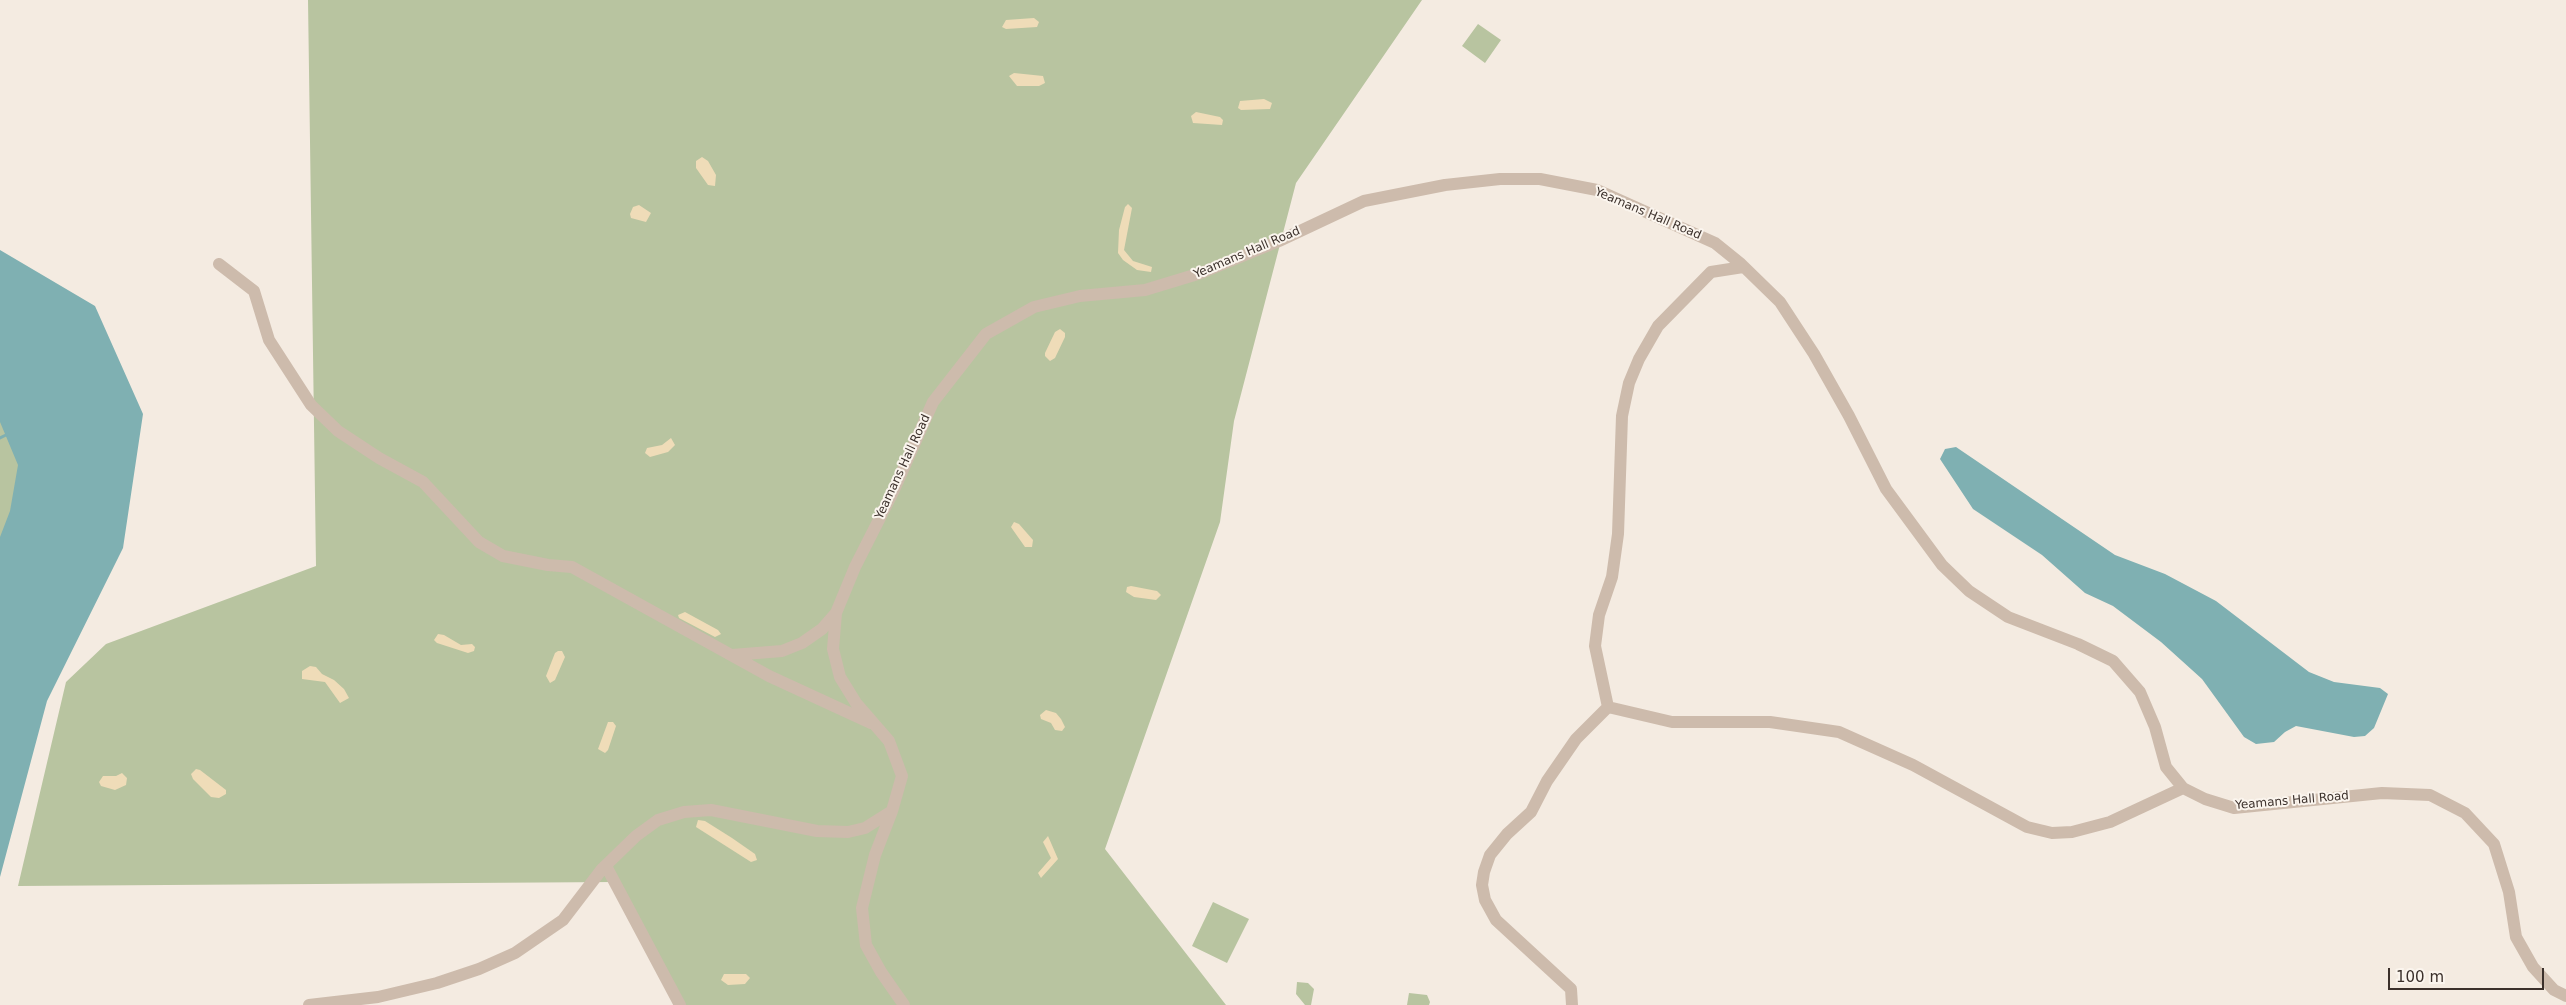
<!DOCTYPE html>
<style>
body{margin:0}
#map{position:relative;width:2566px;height:1005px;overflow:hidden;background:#f4ebe1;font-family:"DejaVu Sans",sans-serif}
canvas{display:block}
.scale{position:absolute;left:2388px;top:968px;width:156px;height:22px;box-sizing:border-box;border:2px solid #3b302b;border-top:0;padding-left:6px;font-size:15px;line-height:18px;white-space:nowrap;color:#3b302b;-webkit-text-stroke:4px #fbf5ee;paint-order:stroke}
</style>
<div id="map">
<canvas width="2566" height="1005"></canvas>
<div class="scale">100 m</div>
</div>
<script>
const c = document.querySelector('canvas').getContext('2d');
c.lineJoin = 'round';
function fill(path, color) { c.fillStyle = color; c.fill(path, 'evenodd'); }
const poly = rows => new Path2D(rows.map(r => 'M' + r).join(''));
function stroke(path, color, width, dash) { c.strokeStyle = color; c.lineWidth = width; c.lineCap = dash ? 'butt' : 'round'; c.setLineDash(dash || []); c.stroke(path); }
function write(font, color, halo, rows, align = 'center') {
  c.font = font + ' "DejaVu Sans",sans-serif'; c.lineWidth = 4; c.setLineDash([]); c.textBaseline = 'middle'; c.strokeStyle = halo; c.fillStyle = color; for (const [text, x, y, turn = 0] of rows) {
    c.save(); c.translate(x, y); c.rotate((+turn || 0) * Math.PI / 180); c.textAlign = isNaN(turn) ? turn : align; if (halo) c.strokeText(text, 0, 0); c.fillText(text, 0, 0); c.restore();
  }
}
const green = poly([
 [308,0,1422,0,1296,183,1234,421,1220,522,1105,849,1226,1005,682,1005,615,882,18,886,66,682,106,644,316,566],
 [1478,24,1501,40,1485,63,1462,46],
 [0,373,38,416,0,600],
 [1213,902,1249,919,1227,963,1192,946],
 [1297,982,1308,983,1314,989,1311,1005,1305,1005,1296,994],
 [1409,993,1427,995,1430,1002,1429,1005,1407,1005]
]);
const sand = poly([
 [1034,18,1039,22,1037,27,1006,29,1002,27,1006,20],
 [1014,73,1043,76,1045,83,1039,86,1017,86,1009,76],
 [1264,99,1272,103,1270,109,1241,110,1238,108,1240,101],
 [1196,112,1220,117,1223,120,1222,125,1193,123,1191,116],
 [702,157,708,161,716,175,715,186,708,185,696,168,696,161],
 [1128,204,1132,208,1124,250,1133,261,1152,267,1151,272,1137,270,1123,260,1118,253,1119,230,1125,207],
 [639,205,651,213,646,222,631,218,630,214,633,207],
 [1060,329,1065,333,1065,337,1055,358,1050,361,1045,356,1045,353,1055,332],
 [671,438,675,445,668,452,650,457,645,453,647,448,662,445],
 [1014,522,1019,524,1033,540,1032,547,1025,547,1013,530,1011,527],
 [1131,586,1157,591,1161,595,1156,600,1134,597,1126,592,1127,587],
 [685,612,718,630,721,634,715,637,679,618,678,615],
 [438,634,444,635,461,645,472,644,475,647,474,651,468,653,437,643,434,640],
 [558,651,562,651,565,657,555,680,550,683,546,676,555,653],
 [310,666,316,667,322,674,334,680,344,689,349,698,340,703,325,682,302,679,302,671],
 [1046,710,1056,713,1061,719,1065,727,1062,731,1055,730,1051,723,1041,719,1040,715],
 [608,722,613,722,616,726,608,750,605,753,598,749],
 [196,769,200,770,226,790,226,794,219,798,211,797,193,779,191,774],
 [122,773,127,778,126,785,115,790,101,786,99,782,103,776,116,776],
 [698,820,705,821,732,838,755,854,757,860,751,862,696,827],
 [1048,836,1058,859,1041,878,1038,873,1051,858,1043,842],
 [724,974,746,974,750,978,745,984,728,985,721,980]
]);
const water = poly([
 [0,250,95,306,143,414,123,548,47,701,0,877,0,537,10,511,18,465,0,422],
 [1956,447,2115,555,2165,574,2216,601,2309,672,2334,682,2380,688,2388,694,2374,728,2365,736,2354,737,2296,726,2285,732,2274,742,2256,744,2244,737,2202,679,2161,642,2113,606,2085,593,2042,555,1973,509,1940,459,1945,449]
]);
const stream = poly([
 [0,438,8,434]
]);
const minor = poly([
 [219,264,254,291,269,340,311,405,338,431,379,458,423,482,479,542,503,556,548,565,572,567,769,676,871,723],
 [732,655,782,651,802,643,822,629,836,613],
 [1608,707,1672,722,1770,722,1839,732,1913,765,2027,827,2052,833,2072,832,2110,822,2183,788],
 [606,866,680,1005],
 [309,1005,378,997,437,983,479,969,515,953,563,920,602,869,636,836,658,820,684,812,711,810,817,831,848,832,865,828,892,811],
 [904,1005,881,972,866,945,862,908,875,855,892,811,902,776,889,741,856,703,840,677,833,649,836,613,855,567,893,492,933,402,986,334,1034,307,1080,296,1145,290,1201,273,1279,241,1364,201,1445,185,1500,179,1540,179,1597,190,1715,243,1741,264,1780,302,1814,354,1849,416,1886,489,1942,565,1969,591,2008,617,2078,644,2113,661,2140,692,2155,727,2166,767,2183,788,2205,799,2234,808,2382,793,2430,795,2465,813,2494,844,2509,892,2516,937,2533,967,2554,990,2566,996],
 [1572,1005,1571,989,1496,920,1485,900,1482,885,1484,872,1490,855,1507,834,1531,812,1547,781,1576,739,1608,707,1595,646,1599,615,1612,577,1618,534,1622,416,1629,383,1639,359,1658,326,1711,272,1743,267]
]);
const streetNames = [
 ["Yeamans Hall Road",1648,214,23],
 ["Yeamans Hall Road",1247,253,-23],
 ["Yeamans Hall Road",903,467,-65],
 ["Yeamans Hall Road",2292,801,-5]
];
fill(green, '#b8c4a0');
fill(sand, '#efdcb8');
fill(water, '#7fb0b2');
stroke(stream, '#7fb0b2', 3);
stroke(minor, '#cdbbac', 12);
write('12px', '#3b302b', '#fbf5ee', streetNames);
</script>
